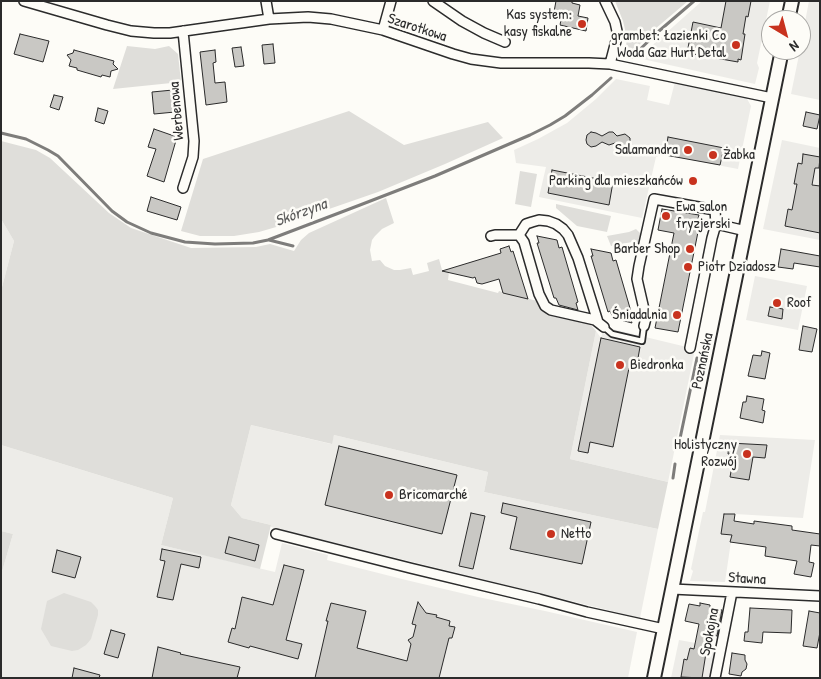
<!DOCTYPE html>
<meta charset="utf-8">
<style>
body{margin:0}
#map{position:relative;width:821px;height:679px;overflow:hidden;background:#fdfcf7;font-family:"Patrick Hand",sans-serif}
canvas{display:block}
.frame{position:absolute;inset:0;border:2px solid #2b2b2b;pointer-events:none}
.north{position:absolute;left:761px;top:10px;width:50px;height:50px;box-sizing:border-box;background:#fdfcf7;border:1px solid #a9a8a5;border-radius:50%;rotate:143deg;font-size:14px;font-weight:700;line-height:20px;text-align:center;color:#2b2b2b}
.north::after{content:'';display:block;margin:auto;width:18px;height:22px;background:#c8321e;clip-path:polygon(50% 0,100% 100%,50% 72%,0 100%)}
</style>
<div id="map">
<canvas width="821" height="679"></canvas>
<div class="frame"></div>
<div class="north">N</div>
</div>
<script>
const c = document.querySelector('canvas').getContext('2d');
c.lineJoin = 'round';
function fill(path, color) { c.fillStyle = color; c.fill(path, 'evenodd'); }
const poly = rows => new Path2D(rows.map(r => 'M' + r).join(''));
function stroke(path, color, width, dash) { c.strokeStyle = color; c.lineWidth = width; c.lineCap = dash ? 'butt' : 'round'; c.setLineDash(dash || []); c.stroke(path); }
function write(font, color, halo, rows, align = 'center') {
  c.font = font + ' "Patrick Hand",sans-serif'; c.lineWidth = 5; c.setLineDash([]); c.textBaseline = 'middle'; c.strokeStyle = halo; c.fillStyle = color; for (const [text, x, y, turn = 0] of rows) {
    c.save(); c.translate(x, y); c.rotate((+turn || 0) * Math.PI / 180); c.textAlign = isNaN(turn) ? turn : align; if (halo) c.strokeText(text, 0, 0); c.fillText(text, 0, 0); c.restore();
  }
}
const built = poly([
 [702,1,770,1,757,63,759,68,755,84,638,58],
 [809,1,820,1,820,100,791,94,800,50,801,50,801,43],
 [616,79,650,86,647,100,669,105,675,82,746,97,751,106,738,169,665,155,661,155,656,157,642,218,539,197,546,167,516,163,514,150,538,139,567,123,596,99],
 [782,140,820,148,820,240,763,229],
 [1,219,14,241,1,291],
 [755,276,807,286,798,330,746,320],
 [604,327,695,349,668,482,570,459,596,331,601,338],
 [251,425,331,444,334,435,488,472,484,492,658,529,640,618,271,527,271,525,242,518,231,505],
 [720,435,815,440,803,518,735,514,725,582,690,581,693,571,691,569,703,512,705,512],
 [1,445,173,498,161,545,275,572,282,543,328,555,327,560,406,580,478,597,545,611,637,632,628,678,1,678,1,575,13,534,1,531],
 [679,640,718,647,711,678,671,678]
]);
const green = poly([
 [615,1,688,1,655,29,629,55,626,55,625,53,627,38,623,21],
 [127,46,155,49,169,46,178,54,181,82,113,89],
 [349,111,404,145,488,122,503,138,445,164,378,192,283,225,259,232,234,236,200,236,181,231,203,159],
 [1,141,36,150,50,158,109,213,131,228,191,248,256,247,270,244,294,251,301,240,309,233,386,198,394,223,382,229,375,236,372,240,370,250,372,261,380,260,385,266,394,270,400,270,411,268,413,275,429,271,427,263,439,259,442,270,449,272,448,280,498,293,499,291,537,301,540,306,547,315,590,324,596,331,570,459,668,482,658,529,484,492,488,472,334,435,332,444,251,425,231,505,242,518,271,525,260,569,161,545,173,498,1,445,1,291,14,241,1,219],
 [520,171,537,174,531,207,515,204],
 [556,204,611,216,607,232,577,226,556,208],
 [636,229,641,234,638,247,634,246,634,243,632,242,611,246,607,236,629,232],
 [1,531,13,534,1,575],
 [64,593,91,602,95,606,98,610,98,615,91,639,86,645,78,650,72,651,51,646,41,629,47,601]
]);
const stream = poly([
 [632,57,659,31,694,1],
 [1,133,26,139,48,150,58,156,112,211,127,222,151,233,185,242,215,244,253,243,268,240,360,205,435,176,530,135,550,125,565,116,592,95,611,78],
 [269,240,293,246],
 [678,448,697,358],
 [673,478,675,464]
]);
const building = poly([
 [556,1,572,1,572,3,580,5,578,16,588,18,586,31,560,25,562,14,554,12,556,1],
 [726,1,751,1,748,17,746,16,743,34,745,34,741,60,738,59,738,62,687,53,693,22,721,28,726,1],
 [20,34,49,41,43,62,14,54,20,34],
 [273,44,275,63,264,64,262,45,273,44],
 [241,47,244,66,235,67,232,48,241,47],
 [74,50,114,61,113,64,118,69,111,71,110,77,102,75,101,77,77,70,77,68,69,66,71,60,67,55,73,53,74,50],
 [215,50,216,62,213,63,215,83,225,82,227,102,206,105,200,52,215,50],
 [173,90,175,112,154,114,152,92,173,90],
 [54,95,63,97,59,110,50,107,54,95],
 [98,108,108,111,104,124,95,121,98,108],
 [806,112,820,115,817,129,803,126,806,112],
 [154,129,177,137,164,182,147,176,156,149,148,147,154,129],
 [591,132,596,133,602,136,609,132,613,132,617,136,625,134,630,138,630,143,627,146,623,147,615,143,609,145,602,142,596,146,591,147,587,144,586,140,587,135,591,132],
 [668,137,724,148,720,165,665,155,668,137],
 [803,154,820,157,819,168,815,168,812,185,820,186,820,233,785,226,788,209,792,210,797,184,794,184,798,163,802,164,803,154],
 [552,170,613,182,609,205,548,193,552,170],
 [151,197,181,207,177,220,147,211,151,197],
 [662,209,699,215,697,222,700,222,678,332,655,328,674,233,658,230,662,209],
 [537,236,557,240,559,248,562,247,578,302,576,303,578,310,559,305,556,298,554,298,537,243,539,243,537,236],
 [509,246,511,252,513,251,528,299,503,293,499,279,482,284,477,283,475,277,473,278,442,271,501,253,500,249,509,246],
 [591,249,611,253,613,261,616,260,632,315,630,316,632,323,613,318,610,311,608,312,591,256,593,256,591,249],
 [781,249,820,256,820,267,794,263,793,269,778,267,781,249],
 [770,307,783,309,782,319,768,316,770,307],
 [803,326,817,329,812,352,799,350,803,326],
 [601,338,640,347,636,369,629,368,613,447,590,442,588,453,578,451,601,338],
 [762,351,770,353,765,379,748,376,753,355,761,356,762,351],
 [747,396,764,399,762,410,765,411,763,423,740,418,743,402,746,402,747,396],
 [729,443,767,445,765,458,753,457,749,480,730,477,734,455,728,454,729,443],
 [339,446,457,475,442,534,325,505,339,446],
 [503,503,591,522,582,564,510,549,517,517,501,513,503,503],
 [471,513,485,516,473,569,459,566,471,513],
 [724,514,735,514,734,521,754,524,754,521,792,526,792,530,820,534,820,546,811,545,809,562,814,563,811,577,794,574,797,561,765,556,766,547,730,542,732,535,721,534,724,514],
 [229,537,259,545,255,561,225,553,229,537],
 [162,549,201,557,199,568,181,564,173,600,157,597,165,561,160,560,162,549],
 [57,550,81,557,75,578,52,572,57,550],
 [284,565,304,570,286,640,302,644,298,659,250,646,249,648,228,642,232,628,235,629,242,597,273,605,284,565],
 [418,602,426,613,437,615,436,617,450,621,449,626,455,627,452,638,449,638,439,678,315,678,328,621,326,621,331,603,366,611,357,648,407,661,411,644,408,640,413,637,416,625,412,624,418,602],
 [700,603,710,605,710,608,722,610,717,636,709,634,702,678,681,677,684,659,687,660,690,648,694,649,699,624,685,621,689,604,700,606,700,603],
 [750,608,792,610,791,633,763,632,762,643,744,641,745,632,748,632,750,608],
 [809,611,820,613,820,632,817,648,803,646,809,611],
 [111,630,125,634,118,658,104,654,111,630],
 [158,647,181,653,180,654,240,667,237,678,152,678,158,647],
 [732,653,745,655,745,660,747,664,746,669,742,672,741,676,729,674,732,653],
 [74,668,100,675,99,678,72,678,74,668]
]);
const lane = poly([
 [604,327,612,334,642,341,644,326]
]);
const street = poly([
 [24,1,107,25,131,31,154,33,170,33,269,19,308,17,331,19,383,30,453,54,471,59,501,63,589,63,610,64,772,98],
 [266,1,269,19],
 [433,1,462,21,484,33,505,42],
 [605,1,615,22,617,31,616,41,610,64],
 [383,30,391,1],
 [183,188,193,157,194,141,183,31],
 [716,224,746,231],
 [519,235,526,224,532,222,539,220,548,221,556,224,563,229,568,235,578,258,598,322],
 [491,236,495,235,519,235,524,242,539,294,545,306,551,310,595,320,604,327],
 [644,326,646,318,637,279,639,266,654,199,715,210,716,224,712,238,690,348],
 [276,534,410,568,539,599,587,612,664,629],
 [672,589,820,596],
 [715,678,732,592]
]);
const secondary = poly([
 [788,20,792,1],
 [654,678,664,629,782,50]
]);
const markers = [
 [582,24,5,"#c8321e"],
 [736,45,5,"#c8321e"],
 [688,150,5,"#c8321e"],
 [713,155,5,"#c8321e"],
 [693,181,5,"#c8321e"],
 [666,216,5,"#c8321e"],
 [690,249,5,"#c8321e"],
 [688,267,5,"#c8321e"],
 [777,303,5,"#c8321e"],
 [677,315,5,"#c8321e"],
 [620,365,5,"#c8321e"],
 [747,454,5,"#c8321e"],
 [389,495,5,"#c8321e"],
 [551,534,5,"#c8321e"]
];
const poiNames = [
 ["Kas system:",572,15],
 ["kasy fiskalne",572,32],
 ["grambet: Łazienki Co",726,36],
 ["Woda Gaz Hurt Detal",726,53],
 ["Salamandra",678,150],
 ["Żabka",723,155,"left"],
 ["Parking dla mieszkańców",683,181],
 ["Ewa salon",676,207,"left"],
 ["fryzjerski",676,224,"left"],
 ["Barber Shop",680,249],
 ["Piotr Dziadosz",698,267,"left"],
 ["Roof",787,303,"left"],
 ["Śniadalnia",667,315],
 ["Biedronka",630,365,"left"],
 ["Holistyczny",737,445],
 ["Rozwój",737,462],
 ["Bricomarché",399,495,"left"],
 ["Netto",561,534,"left"]
];
const streetNames = [
 ["Szarotkowa",417,28,18],
 ["Werbenowa",177,111,-95],
 ["Poznańska",703,361,-78],
 ["Stawna",747,579,3],
 ["Spokojna",710,632,-79]
];
const waterNames = [
 ["Skórzyna",301,213,-20]
];
fill(built, '#edece8');
fill(green, '#dfdeda');
stroke(stream, '#7e7d7b', 3);
fill(building, '#c9c8c4');
stroke(building, '#2b2b2b', 1);
stroke(lane, '#2b2b2b', 8);
stroke(street, '#2b2b2b', 12);
stroke(secondary, '#2b2b2b', 16);
stroke(lane, '#fdfcf7', 4.5);
stroke(street, '#fdfcf7', 9);
stroke(secondary, '#fdfcf7', 12);
for (const [x, y, r, color] of markers) { const dot = new Path2D(); dot.arc(x, y, r, 0, 2 * Math.PI); c.fillStyle = color; c.fill(dot); stroke(dot, '#fdfcf7', 2); }
write('15px', '#2b2b2b', '#fdfcf7', poiNames, 'right');
write('15px', '#2b2b2b', '#fdfcf7', streetNames);
write('italic 16px', '#5b5b5a', '#fdfcf7', waterNames);
</script>
